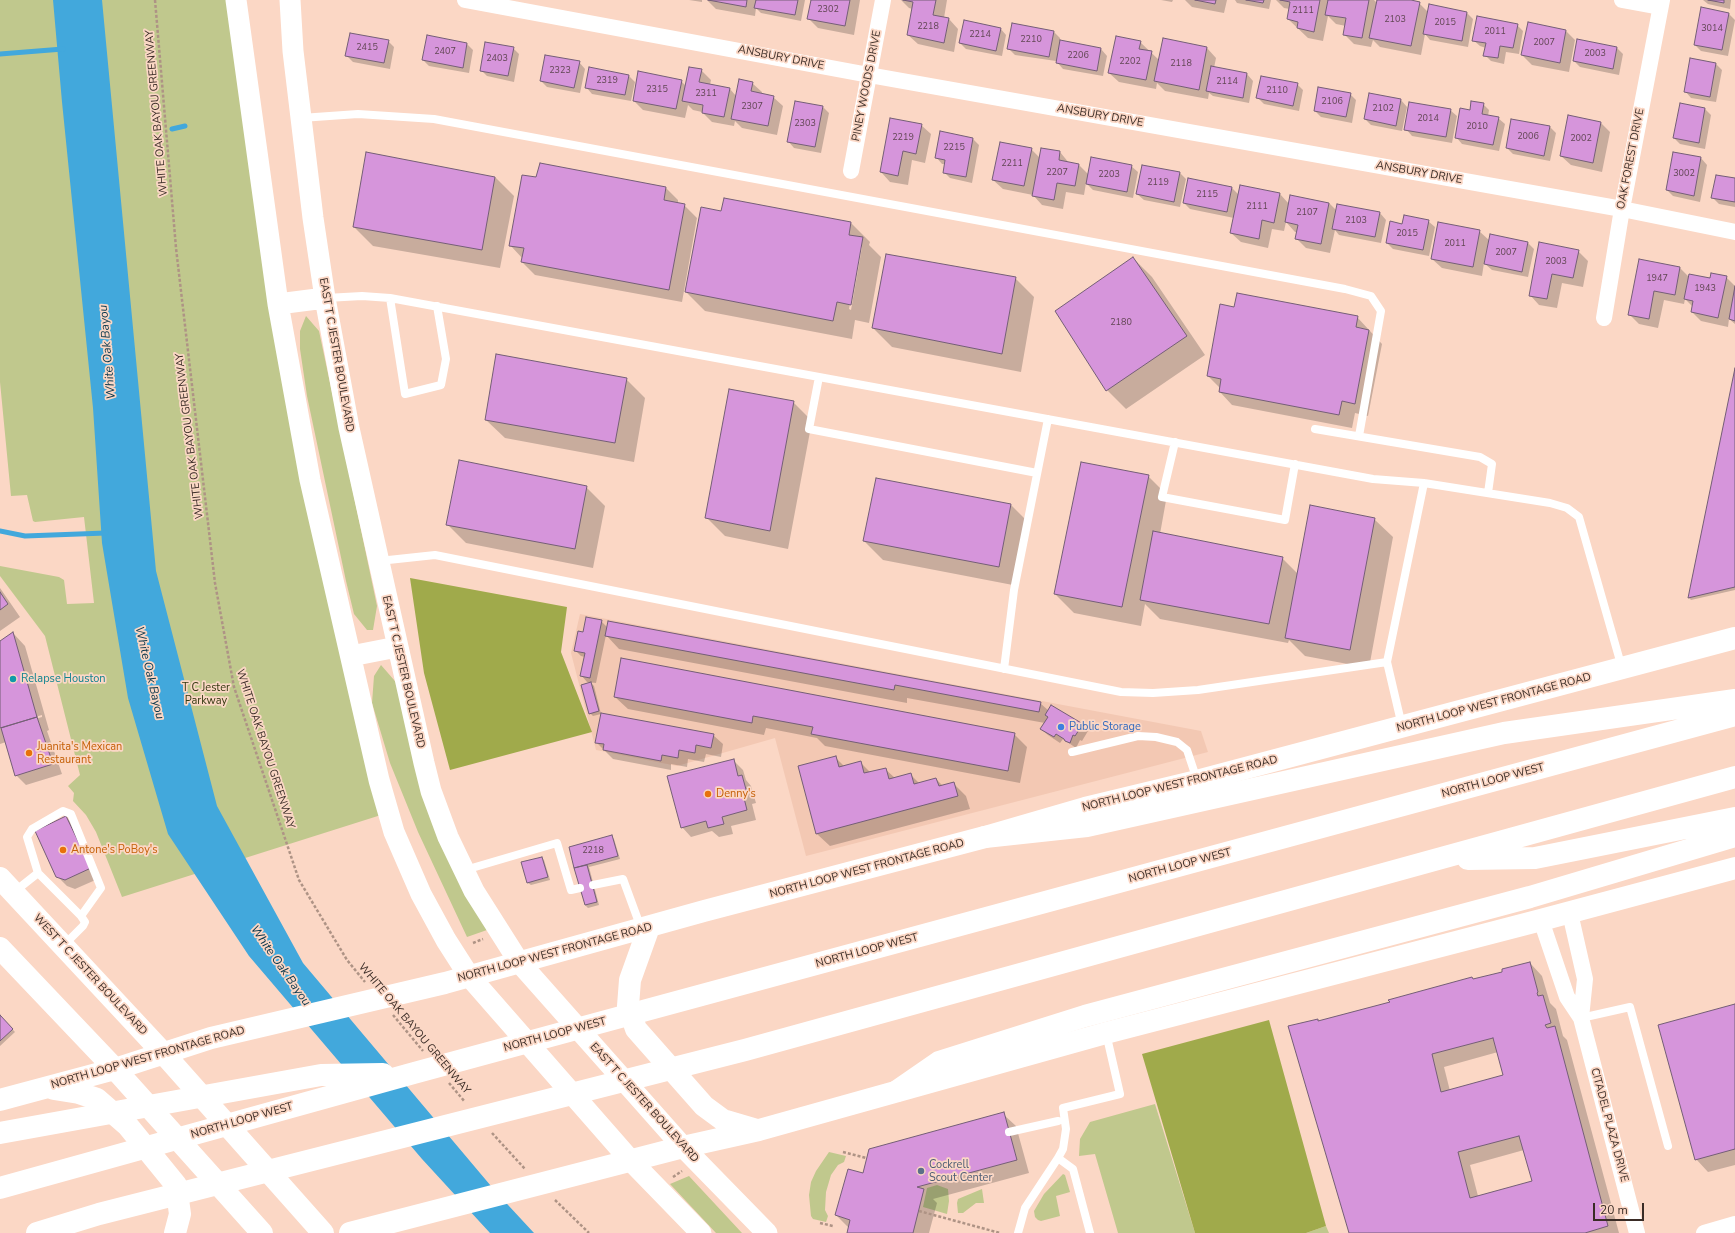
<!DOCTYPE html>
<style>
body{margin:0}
#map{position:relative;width:1735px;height:1233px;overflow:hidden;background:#fbd7c5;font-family:"Nunito Sans",sans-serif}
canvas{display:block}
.scale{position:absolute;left:1593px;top:1203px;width:51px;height:18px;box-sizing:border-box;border:2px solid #3a2c26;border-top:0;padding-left:5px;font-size:12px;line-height:14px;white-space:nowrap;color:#3a2c26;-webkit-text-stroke:3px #fbd7c5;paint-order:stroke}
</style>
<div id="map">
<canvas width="1735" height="1233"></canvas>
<div class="scale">20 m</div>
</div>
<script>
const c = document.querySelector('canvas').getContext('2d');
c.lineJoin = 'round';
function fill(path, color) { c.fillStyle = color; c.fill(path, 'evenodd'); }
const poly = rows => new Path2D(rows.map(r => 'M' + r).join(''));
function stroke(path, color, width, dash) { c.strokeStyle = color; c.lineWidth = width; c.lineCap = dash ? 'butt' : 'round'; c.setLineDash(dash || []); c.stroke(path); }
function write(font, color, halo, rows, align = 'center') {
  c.font = font + ' "Nunito Sans",sans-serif'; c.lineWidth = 3.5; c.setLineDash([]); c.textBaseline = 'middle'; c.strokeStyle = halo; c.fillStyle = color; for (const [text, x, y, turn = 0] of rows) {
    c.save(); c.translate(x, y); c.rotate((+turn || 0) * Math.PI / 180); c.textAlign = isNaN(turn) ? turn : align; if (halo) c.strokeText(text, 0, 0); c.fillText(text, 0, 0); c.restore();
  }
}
const built = poly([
 [580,614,1201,731,1208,752,806,856,775,738,677,766,596,750,571,653]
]);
const green = poly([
 [0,0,234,0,236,30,381,815,122,897,96,832,86,815,73,801,74,793,68,786,80,775,45,636,0,576,0,566,59,577,64,580,67,604,94,603,84,517,35,522,33,521,27,495,11,496,0,382],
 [306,316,319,331,344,449,377,606,373,630,367,630,354,614,346,581,307,396,300,349,300,331],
 [381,665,401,688,487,930,467,937,418,832,390,763,372,703,374,676],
 [1155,1104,1195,1233,1118,1233,1095,1154,1079,1156,1080,1139,1090,1122],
 [829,1152,846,1156,844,1162,838,1165,831,1175,826,1192,825,1210,828,1216,826,1222,813,1219,811,1216,809,1195,811,1182,816,1171],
 [1063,1174,1065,1175,1070,1192,1056,1196,1060,1216,1041,1221,1038,1220,1035,1217,1034,1211,1044,1194],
 [689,1176,742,1233,716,1233,670,1184],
 [937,1185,948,1189,949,1201,947,1214,923,1207,927,1188],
 [982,1189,984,1203,976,1203,963,1213,958,1213,957,1203,958,1199],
 [1326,1226,1329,1233,1306,1233]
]);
const forest = poly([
 [410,578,567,607,561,652,592,732,450,770,424,673],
 [1269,1020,1326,1226,1306,1233,1195,1233,1142,1054]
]);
const water = poly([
 [53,0,102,0,156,571,217,806,303,963,496,1192,534,1233,490,1233,422,1159,249,956,168,834,128,698,102,543,93,408,62,102]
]);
const shadow = poly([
 [689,0,702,0,702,2],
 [707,0,805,0,801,21,761,13,756,8,755,16,716,9],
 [812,0,860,0,854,35,818,28,809,19],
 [901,0,947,0,944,18,949,19,958,29,954,52,918,44,908,35,913,9,909,8],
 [1161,0,1173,0,1172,2],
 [1185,0,1227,0,1224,13,1192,7],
 [1235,0,1271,0,1269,9,1237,3],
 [1276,0,1374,0,1377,3,1378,0,1406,0,1419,3,1428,12,1467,13,1473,19,1468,47,1430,40,1425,34,1421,55,1380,47,1373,40,1371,47,1354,44,1344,34,1346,26,1336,24,1328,16,1323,41,1308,38,1288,19,1290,9,1284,8],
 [1703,0,1731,0,1730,9,1708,4],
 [1702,8,1729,14,1735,20,1728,56,1701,51,1695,45],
 [1013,24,1054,32,1060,38,1060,41,1101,49,1107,56,1103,76,1063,69,1056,61,1015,55,1008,48],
 [1517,25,1523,31,1519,54,1506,52,1504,64,1491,61,1485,55,1486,48,1480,46,1473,40],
 [1000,28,1006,35,1002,56,966,49,960,43],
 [1566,31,1575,40,1569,72,1532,65,1522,55],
 [428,36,467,44,473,50,469,73,429,66,423,60],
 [1578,40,1617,48,1623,54,1619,75,1580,67,1574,61],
 [388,41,394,47,390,69,353,62,347,56],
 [1140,42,1159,60,1207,48,1216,58,1214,68,1247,74,1253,81,1249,103,1213,96,1209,93,1208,99,1165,91,1157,83,1156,89,1119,82,1109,73],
 [513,48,519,54,514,82,487,76,481,70],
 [579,62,585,69,580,93,547,87,541,81],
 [1716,64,1722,70,1716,102,1691,98,1685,91],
 [701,70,711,80,710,85,730,89,736,96,752,83,762,92,762,94,773,97,783,106,777,135,742,128,735,121,734,126,712,122,702,112,693,110,688,105,685,118,643,110,634,101,681,81,686,86],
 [629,76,635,82,631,101,592,94,586,87],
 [1297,84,1303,90,1299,111,1264,104,1258,98],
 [1350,94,1356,100,1352,123,1321,117,1315,111],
 [1370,94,1401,100,1407,107,1402,131,1371,125,1365,119],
 [1483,104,1489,110,1488,116,1498,118,1505,124,1499,151,1462,144,1456,137,1470,111],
 [1680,104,1705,109,1711,115,1705,149,1680,144,1674,138],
 [823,107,829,113,821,153,794,148,788,141],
 [1450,110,1457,116,1452,143,1412,136,1406,129],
 [1601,123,1610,132,1602,172,1571,165,1561,156],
 [921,125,931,134,925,163,912,160,908,185,890,182,881,172],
 [1550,127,1556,133,1550,161,1513,154,1507,148],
 [973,139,979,145,972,183,950,178,944,172,945,164,942,164,936,157],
 [1031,149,1040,158,1060,152,1069,163,1079,165,1089,175,1131,166,1138,172,1133,198,1093,190,1086,183,1084,195,1066,192,1063,209,1042,205,1033,195,1003,189,993,180],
 [1674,153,1701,158,1707,165,1700,202,1673,196,1667,190],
 [1180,173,1186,179,1180,207,1144,200,1137,194],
 [495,177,514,196,500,268,373,246,354,227],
 [537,179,666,188,678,200,678,204,684,205,697,218,682,302,535,275,522,262,523,259,510,245],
 [1735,179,1735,207,1719,204,1712,197],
 [1232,188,1239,195,1280,194,1289,204,1329,203,1337,211,1380,213,1386,220,1381,243,1339,235,1335,230,1330,253,1306,248,1297,239,1298,232,1295,232,1286,222,1284,231,1272,229,1268,248,1241,242,1231,233,1234,218,1190,209,1184,203],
 [722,212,851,223,870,242,869,245,881,257,869,323,855,320,852,339,705,311,686,292],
 [860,245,862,247,851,310,849,309],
 [1428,221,1435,227,1429,256,1393,249,1387,243,1403,225],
 [1479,231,1490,241,1528,243,1534,249,1528,277,1492,270,1484,263,1482,276,1442,268,1432,259],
 [1540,244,1578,251,1588,261,1583,287,1562,283,1557,308,1539,305,1530,295],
 [1133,258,1152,277,1205,355,1126,409,1107,390],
 [1640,260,1680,268,1689,277,1710,280,1726,277,1735,286,1735,324,1729,319,1728,327,1701,321,1692,312,1693,307,1685,299,1684,304,1664,300,1658,328,1639,324,1630,315],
 [1015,278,1034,297,1021,372,892,347,873,328],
 [1235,308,1357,317,1382,344,1368,416,1355,413,1352,428,1232,405,1220,392,1220,388,1208,376],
 [1735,373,1735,590,1691,600,1689,598],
 [626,379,645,398,634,462,505,438,486,420],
 [793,402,812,421,788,549,725,536,706,517],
 [1148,476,1167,495,1160,534,1282,558,1298,574,1374,519,1393,537,1369,668,1305,656,1289,640,1288,643,1160,619,1145,604,1141,626,1074,613,1055,594],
 [877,479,1011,505,1030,524,1018,586,883,560,864,541],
 [586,487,605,506,593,568,466,543,447,524],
 [0,588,20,617,0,631],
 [601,621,608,628,1040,703,1049,711,1082,725,1088,731,1082,741,1080,740,1076,748,1063,739,1060,743,1048,735,1041,729,1045,723,907,698,907,703,619,649,606,635,596,683,587,682,581,675,585,657,581,656,575,650,584,633],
 [13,633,25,646,49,730,47,731,62,774,26,785,16,775,6,742,0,744,0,729,42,717,42,715,0,727,0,643],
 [591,683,594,686,601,714,593,716,590,713],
 [615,697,1014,734,1027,747,1020,783,825,746,817,738,766,728,764,735,628,709],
 [713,735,723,744,721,757,706,754,704,762,688,759,687,767,671,764,671,770,613,759,596,742],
 [835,757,845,767,860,762,871,773,885,769,895,778,910,774,920,784,936,779,943,786,953,783,966,796,970,809,830,846,817,834],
 [733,760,743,770,746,780,751,786,756,803,752,804,756,820,731,826,733,834,719,837,712,831,691,837,682,827],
 [66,817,75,826,100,878,75,889,67,886,57,876],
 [611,836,614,839,620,859,589,867,599,905,588,908,585,905,570,848],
 [542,858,544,860,550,880,531,885,528,883],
 [1530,963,1542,976,1550,1003,1556,1009,1563,1036,1567,1040,1619,1233,1350,1233,1317,1020,1319,1021,1503,973],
 [1498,1052,1505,1075,1450,1091,1444,1067],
 [1524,1150,1533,1182,1478,1196,1470,1165],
 [1735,1005,1735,1165,1708,1172,1696,1159],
 [0,1016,15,1032,0,1046],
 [1003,1114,1016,1126,1029,1173,933,1199,937,1203,929,1233,848,1233,849,1228,836,1215,863,1174]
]);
const stream = poly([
 [0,54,63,49],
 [172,129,185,126],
 [0,531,25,536,106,533]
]);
const building = poly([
 [708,0,747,0,746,7,708,0],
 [756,0,798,0,795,15,754,8,756,0],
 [811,0,850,0,845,26,807,19,811,0],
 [903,0,936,0,933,15,949,18,944,43,907,35,913,2,903,0],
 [1195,0,1216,0,1215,4,1195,0],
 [1246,0,1264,0,1263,3,1246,0],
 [1280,0,1320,0,1314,32,1297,28,1298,22,1287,19,1290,2,1280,0],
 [1328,0,1369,0,1362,38,1343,35,1346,18,1325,15,1328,0],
 [1377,0,1411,0,1420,2,1411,46,1369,38,1377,0],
 [1708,0,1724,0,1724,3,1708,0],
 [1429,4,1467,12,1462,41,1423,34,1429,4],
 [1701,7,1729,13,1722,50,1694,45,1701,7],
 [1477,16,1518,24,1513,48,1500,46,1498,58,1483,56,1486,43,1472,41,1477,16],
 [964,20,1001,28,996,51,959,43,964,20],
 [1528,22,1566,30,1560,63,1521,55,1528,22],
 [1012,23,1054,31,1049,57,1007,49,1012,23],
 [350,33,389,40,384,63,345,56,350,33],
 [427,35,467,43,463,68,422,60,427,35],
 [1116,36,1141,41,1139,49,1152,51,1146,80,1108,73,1116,36],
 [1163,38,1207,47,1199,90,1154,81,1163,38],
 [1577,39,1617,47,1613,69,1573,61,1577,39],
 [1060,40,1101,48,1097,71,1056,63,1060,40],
 [485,42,514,47,508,76,480,71,485,42],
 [545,55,580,61,574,88,540,81,545,55],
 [1690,58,1716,63,1710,97,1684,92,1690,58],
 [1211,66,1247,73,1243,98,1206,91,1211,66],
 [589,67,629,75,625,95,585,88,589,67],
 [689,67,702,69,699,82,730,88,724,117,702,113,703,105,682,101,689,67],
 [638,71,682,80,676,109,633,101,638,71],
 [1261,76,1298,83,1293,106,1256,98,1261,76],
 [739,79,753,82,751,91,774,96,768,126,731,119,739,79],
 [1318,87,1351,93,1346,117,1314,111,1318,87],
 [1369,93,1401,99,1396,126,1364,119,1369,93],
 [795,101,823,106,815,147,787,142,795,101],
 [1471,101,1484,103,1482,114,1499,117,1493,145,1455,138,1460,108,1470,110,1471,101],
 [1409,102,1451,109,1446,137,1404,130,1409,102],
 [1680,103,1705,108,1699,143,1673,138,1680,103],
 [1568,115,1601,122,1593,163,1560,156,1568,115],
 [890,118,922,124,916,154,903,151,898,176,880,172,890,118],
 [1511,119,1550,126,1544,156,1506,148,1511,119],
 [940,131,973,138,966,177,943,173,945,160,935,158,940,131],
 [1000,142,1032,148,1024,186,992,180,1000,142],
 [1041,148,1060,151,1059,160,1079,164,1075,186,1057,183,1054,200,1032,196,1041,148],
 [366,152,495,177,482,250,353,227,366,152],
 [1673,152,1701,157,1694,196,1666,190,1673,152],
 [1091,157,1132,165,1127,192,1086,184,1091,157],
 [540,163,666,187,664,200,685,204,669,290,521,262,524,248,509,246,522,175,536,177,540,163],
 [1142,165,1180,172,1174,202,1136,194,1142,165],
 [1716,175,1735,178,1735,202,1711,198,1716,175],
 [1188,178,1232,187,1227,212,1183,203,1188,178],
 [1240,185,1280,193,1274,223,1262,220,1259,239,1230,233,1240,185],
 [1290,195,1329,203,1321,244,1295,239,1298,225,1285,222,1290,195],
 [724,198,851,222,849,235,863,237,851,305,837,302,833,321,685,292,701,207,721,211,724,198],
 [1337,204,1380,212,1375,237,1332,229,1337,204],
 [1404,215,1429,220,1423,250,1386,243,1390,221,1402,224,1404,215],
 [1438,222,1480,230,1473,267,1431,259,1438,222],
 [1490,234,1528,242,1522,272,1484,264,1490,234],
 [1539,242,1579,250,1573,278,1552,274,1547,299,1529,296,1539,242],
 [886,254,1016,277,1002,354,872,328,886,254],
 [1133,257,1187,336,1106,391,1055,311,1133,257],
 [1639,259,1680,267,1675,295,1654,291,1649,319,1628,315,1639,259],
 [1711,273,1727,276,1718,318,1691,312,1693,301,1684,299,1689,274,1710,278,1711,273],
 [1735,286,1735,321,1729,319,1735,286],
 [1237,293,1358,316,1356,327,1369,330,1355,404,1342,401,1339,415,1219,392,1221,379,1207,376,1220,304,1234,307,1237,293],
 [496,354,627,378,615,443,485,420,496,354],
 [1735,368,1735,587,1688,598,1735,368],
 [729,389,794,401,770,531,705,518,729,389],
 [459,460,587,486,575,549,446,525,459,460],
 [1081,462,1149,475,1122,607,1054,594,1081,462],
 [876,478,1011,504,999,567,863,541,876,478],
 [1310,505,1375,518,1350,650,1285,638,1310,505],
 [1153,531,1283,557,1269,624,1140,600,1153,531],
 [0,592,8,604,0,610,0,592],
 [586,617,602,620,590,678,580,676,585,653,574,651,578,631,583,632,586,617],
 [608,621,1041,702,1039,712,895,685,894,690,605,636,608,621],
 [13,632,37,717,0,728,0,641,13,632],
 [621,658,1015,733,1008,771,811,734,813,727,753,716,752,723,614,697,621,658],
 [591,682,599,711,589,714,581,685,591,682],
 [1051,705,1083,724,1075,736,1073,735,1070,743,1065,741,1064,739,1056,734,1054,737,1040,729,1048,717,1045,715,1051,705],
 [601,713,714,734,711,748,696,745,695,753,679,750,678,758,662,755,661,761,603,750,604,744,595,743,601,713],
 [37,717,53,764,15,776,1,728,37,717],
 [836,756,839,767,861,761,864,773,886,768,889,779,911,773,914,784,936,778,939,786,954,782,958,796,816,834,798,766,836,756],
 [734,759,738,776,742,775,747,793,743,794,747,810,722,817,724,824,708,828,706,821,681,828,667,776,734,759],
 [66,816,91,868,65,880,56,877,35,831,66,816],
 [612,835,618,856,574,868,569,847,612,835],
 [542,857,548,877,527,883,521,862,542,857],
 [587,865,597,902,585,905,574,868,587,865],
 [1530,962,1538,992,1537,993,1538,996,1543,995,1551,1023,1545,1025,1547,1028,1555,1026,1608,1226,1585,1233,1349,1233,1288,1026,1318,1019,1318,1021,1390,1002,1388,1000,1472,977,1473,979,1502,972,1502,969,1530,962],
 [1493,1038,1503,1075,1441,1092,1432,1054,1493,1038],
 [1519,1136,1532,1181,1470,1198,1458,1152,1519,1136],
 [1735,1004,1735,1149,1695,1160,1658,1025,1735,1004],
 [0,1015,13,1029,0,1041,0,1015],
 [1004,1112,1017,1160,917,1187,924,1189,913,1233,847,1233,850,1220,835,1215,848,1169,863,1173,869,1149,1004,1112]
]);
const path = poly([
 [155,0,176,248,215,583,234,687,299,880,347,960,365,982],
 [473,943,483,939],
 [393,1015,423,1051],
 [449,1083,465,1102],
 [492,1133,525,1169],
 [843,1152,866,1158],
 [673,1177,682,1171],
 [555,1200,589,1233],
 [919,1211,1000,1233],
 [820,1223,833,1226]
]);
const service = poly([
 [301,118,358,114,434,119,1345,289,1371,296,1381,311,1359,436],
 [326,298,362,296,390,298,1373,479,1424,483,1550,503,1567,508,1579,517,1622,668],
 [390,298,405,394,441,385,446,359,437,306],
 [819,377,809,429,1037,473],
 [1315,429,1480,457,1492,464,1488,493],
 [1175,442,1162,497,1285,520,1295,464],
 [379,561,435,555,1121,692,1153,693,1198,690,1387,662],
 [1004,669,1014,590,1048,419],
 [1402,726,1387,662,1424,483],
 [1072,752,1138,736,1156,737,1177,742,1187,750,1197,780],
 [465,870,557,843,571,890,580,888],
 [38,873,27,837,32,829,63,811,71,814,101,888,81,916],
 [593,885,623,879,641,928],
 [14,892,38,873,81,916,85,922,83,926,64,945],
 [1581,1018,1630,1007,1668,1146],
 [1009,1132,1058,1121],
 [1058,1158,1073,1169,1090,1233],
 [1018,1233,1025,1208,1058,1158,1063,1149,1066,1129,1063,1108,1120,1094,1106,1033]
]);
const minor = poly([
 [465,0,869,75,1622,209,1735,232],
 [1622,0,1660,7],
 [851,171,883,0],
 [1604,318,1622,209,1662,0],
 [1570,913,1585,979,1581,1018],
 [1541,920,1567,997,1581,1018,1637,1233],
 [1704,1233,1735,1224]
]);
const tertiary = poly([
 [236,0,278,304,310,480,379,780,394,832,421,894,446,940,469,976,631,1161,701,1233],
 [290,0,293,51,313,218,325,298,349,428,424,763,431,791,448,837,474,891,519,962,683,1147,767,1233],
 [278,304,325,298],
 [351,656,397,647]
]);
const secondary = poly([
 [0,878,164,1054,323,1233],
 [649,927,630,980,628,1006,636,1029,704,1106,723,1120,757,1130],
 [0,948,115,1069,262,1233],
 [54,1089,79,1093,97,1099,128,1126,176,1185,180,1214,175,1233],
 [0,1100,115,1069,211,1038,445,983,704,911,985,837,1085,808,1197,781,1735,638],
 [350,1233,683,1147,759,1130,1106,1033,1541,920,1735,868]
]);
const motorway = poly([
 [985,837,1087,826,1504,733,1735,700],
 [1468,859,1535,858,1735,818],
 [897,1091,939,1062,1085,1016,1530,897,1735,836],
 [0,1133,321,1075,383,1074],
 [0,1188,414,1073,1735,715],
 [37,1233,99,1214,745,1050,1735,777]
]);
const markers = [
 [13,679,4,"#0f9aa8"],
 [1061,727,4,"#3f7fe0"],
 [29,753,4,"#e8710a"],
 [708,794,4,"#e8710a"],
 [63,850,4,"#e8710a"],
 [921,1171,4,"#5c6f8a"]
];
const numberNames = [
 ["2302",828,10],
 ["2111",1303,11],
 ["2103",1395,20],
 ["2015",1445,23],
 ["2218",928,27],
 ["3014",1712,29],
 ["2011",1495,32],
 ["2214",980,35],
 ["2210",1031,40],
 ["2007",1544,43],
 ["2415",367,48],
 ["2407",445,52],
 ["2003",1595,54],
 ["2206",1078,56],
 ["2403",497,59],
 ["2202",1130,62],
 ["2118",1181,64],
 ["2323",560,71],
 ["2319",607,81],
 ["2114",1227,82],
 ["2315",657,90],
 ["2110",1277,91],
 ["2311",706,94],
 ["2106",1332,102],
 ["2307",752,107],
 ["2102",1383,109],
 ["2014",1428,119],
 ["2303",805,124],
 ["2010",1477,127],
 ["2006",1528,137],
 ["2219",903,138],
 ["2002",1581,139],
 ["2215",954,148],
 ["2211",1012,164],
 ["2207",1057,173],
 ["3002",1684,174],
 ["2203",1109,175],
 ["2119",1158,183],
 ["2115",1207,195],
 ["2111",1257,207],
 ["2107",1307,213],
 ["2103",1356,221],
 ["2015",1407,234],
 ["2011",1455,244],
 ["2007",1506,253],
 ["2003",1556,262],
 ["1947",1657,279],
 ["1943",1705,289],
 ["2180",1121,323],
 ["2218",593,851]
];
const streetNames = [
 ["ANSBURY DRIVE",781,58,11],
 ["PINEY WOODS DRIVE",867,86,-79],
 ["WHITE OAK BAYOU GREENWAY",157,113,-95],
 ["ANSBURY DRIVE",1100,116,10],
 ["OAK FOREST DRIVE",1631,159,-79],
 ["ANSBURY DRIVE",1419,173,10],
 ["EAST T C JESTER BOULEVARD",336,355,80],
 ["WHITE OAK BAYOU GREENWAY",190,436,-97],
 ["EAST T C JESTER BOULEVARD",403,672,77],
 ["NORTH LOOP WEST FRONTAGE ROAD",1494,703,-15],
 ["WHITE OAK BAYOU GREENWAY",265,749,72],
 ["NORTH LOOP WEST",1493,781,-15],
 ["NORTH LOOP WEST FRONTAGE ROAD",1180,784,-14],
 ["NORTH LOOP WEST",1180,866,-15],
 ["NORTH LOOP WEST FRONTAGE ROAD",867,869,-15],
 ["NORTH LOOP WEST",867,951,-15],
 ["NORTH LOOP WEST FRONTAGE ROAD",555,953,-15],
 ["WEST T C JESTER BOULEVARD",90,975,47],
 ["WHITE OAK BAYOU GREENWAY",414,1029,50],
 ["NORTH LOOP WEST",555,1035,-15],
 ["NORTH LOOP WEST FRONTAGE ROAD",148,1058,-16],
 ["EAST T C JESTER BOULEVARD",644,1103,48],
 ["NORTH LOOP WEST",242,1121,-16],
 ["CITADEL PLAZA DRIVE",1609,1125,75]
];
const cultureNames = [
 ["Relapse Houston",21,679]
];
const parkNames = [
 ["T C Jester",206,688],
 ["Parkway",206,701]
];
const shopNames = [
 ["Public Storage",1069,727]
];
const foodNames = [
 ["Juanita's Mexican",37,747],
 ["Restaurant",37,760],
 ["Denny's",716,794],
 ["Antone's PoBoy's",71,850]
];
const serviceNames = [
 ["Cockrell",929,1165],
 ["Scout Center",929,1178]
];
const waterNames = [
 ["White Oak Bayou",108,352,-95],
 ["White Oak Bayou",149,673,77],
 ["White Oak Bayou",280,966,55]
];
fill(built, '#f3c8b3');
fill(green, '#c0c88d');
fill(forest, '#a0aa4b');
fill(water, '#42a8dc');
fill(shadow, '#0003');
stroke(stream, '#42a8dc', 5);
fill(building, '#d695db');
stroke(building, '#745e76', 1);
stroke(path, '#ae9385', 2.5, [3, 2]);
stroke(service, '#fff', 8);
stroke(minor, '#fff', 16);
stroke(tertiary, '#fff', 21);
stroke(secondary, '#fff', 22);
stroke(motorway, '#fff', 22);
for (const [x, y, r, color] of markers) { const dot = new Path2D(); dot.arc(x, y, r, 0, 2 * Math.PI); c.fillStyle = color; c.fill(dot); stroke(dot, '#fbd7c5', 1.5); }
write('9px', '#614653', null, numberNames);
write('11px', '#3a2c26', '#fbd7c5', streetNames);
write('11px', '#0d838f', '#fbd7c5', cultureNames, 'left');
write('11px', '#343810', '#fbd7c5', parkNames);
write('11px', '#366cbe', '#fbd7c5', shopNames, 'left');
write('11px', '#c56008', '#fbd7c5', foodNames, 'left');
write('11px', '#4e5e75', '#fbd7c5', serviceNames, 'left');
write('italic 12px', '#09364b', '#fbd7c5', waterNames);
</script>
